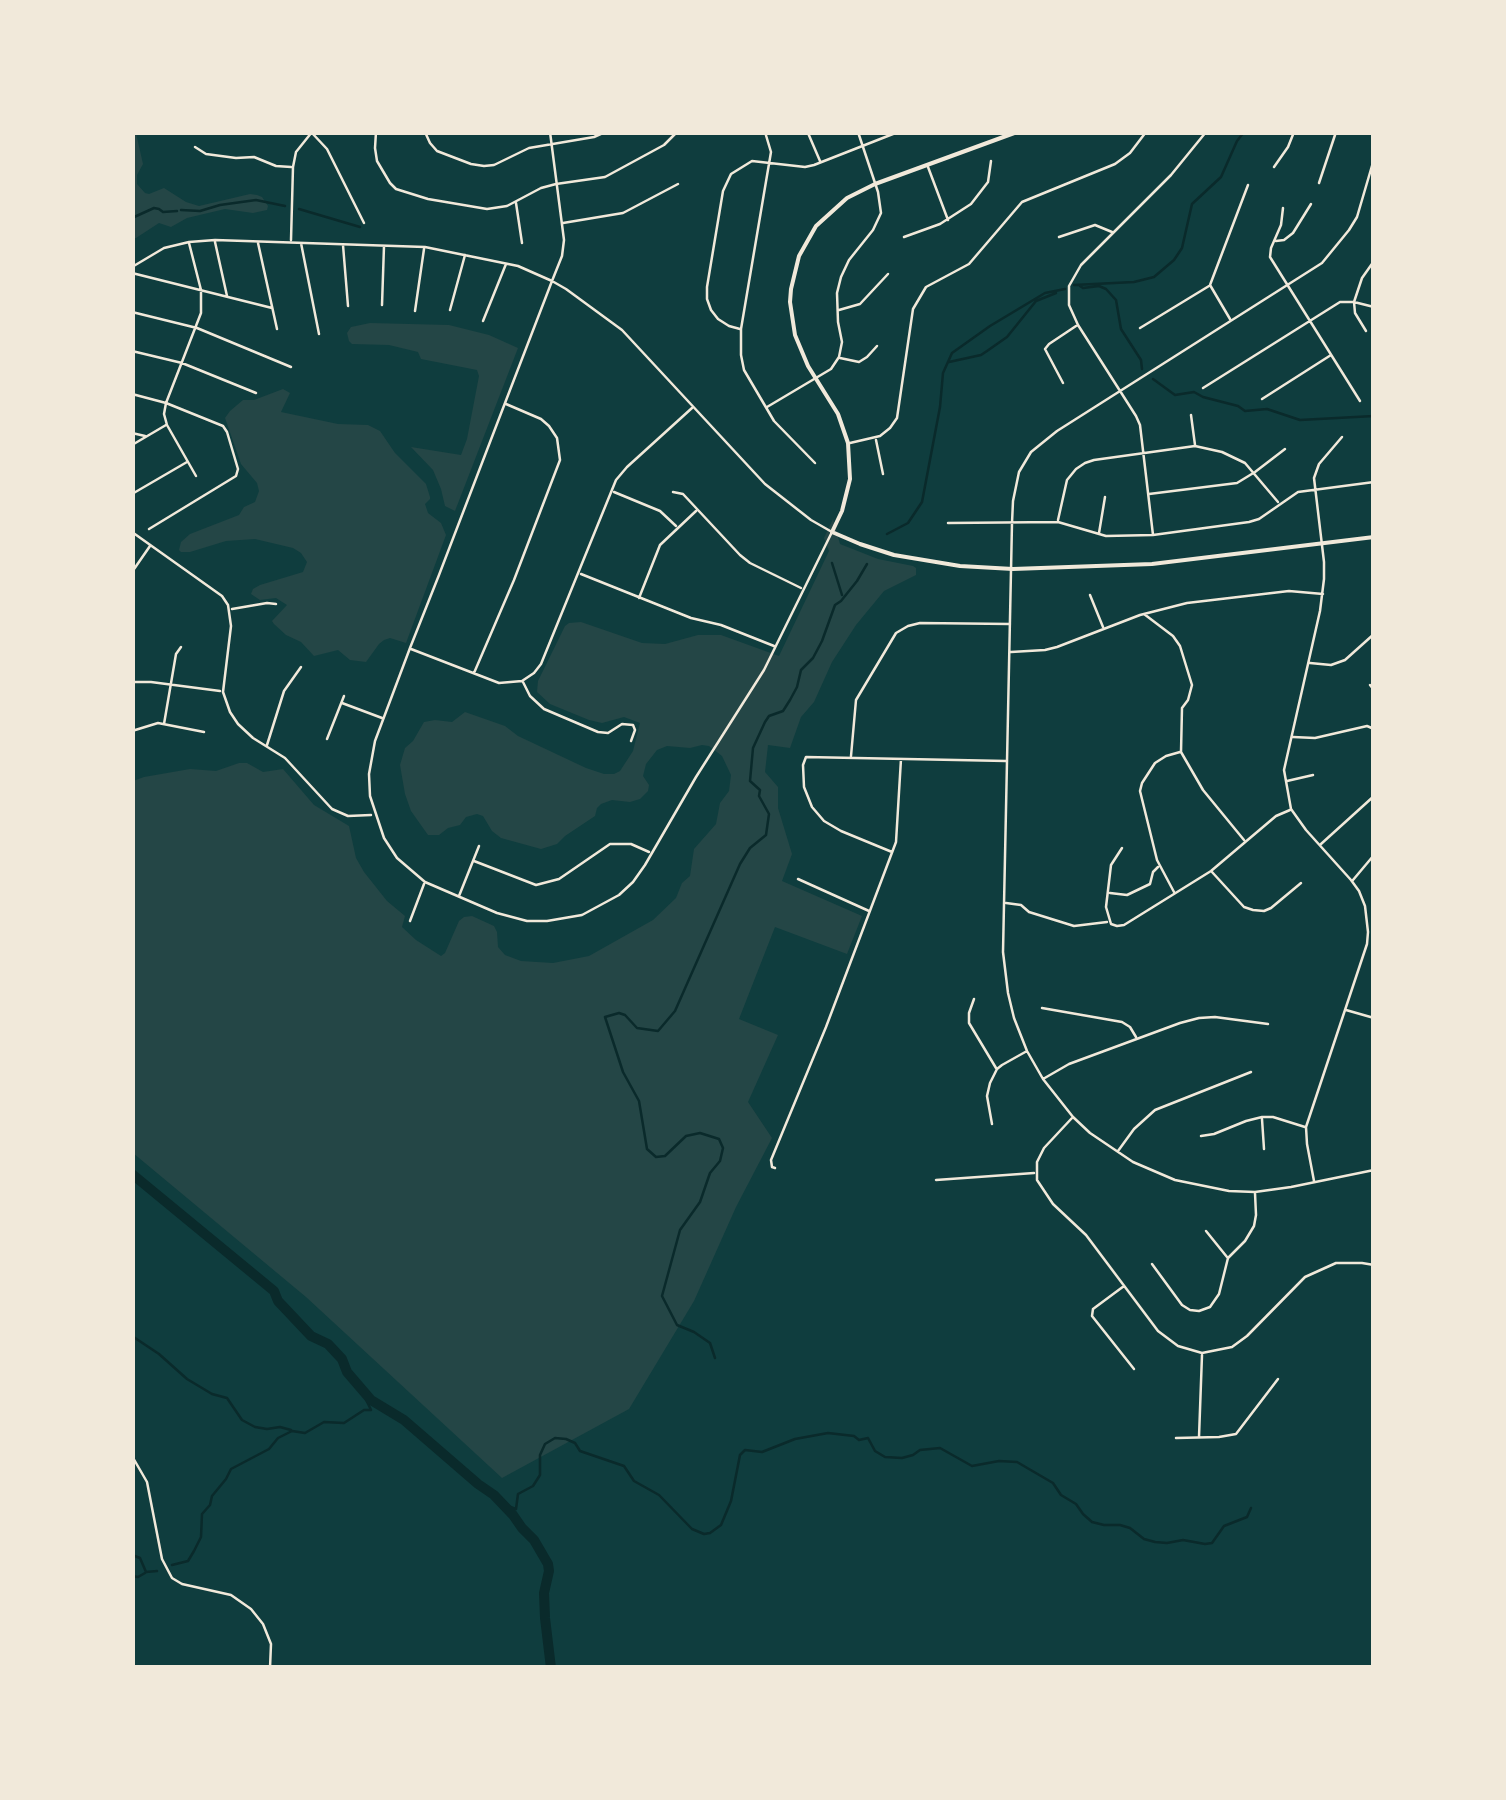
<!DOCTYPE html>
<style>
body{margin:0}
#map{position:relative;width:1506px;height:1800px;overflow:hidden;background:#0f3d3e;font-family:"Fira Sans",sans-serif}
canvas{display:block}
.frame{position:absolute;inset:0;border:135px solid #f1e9da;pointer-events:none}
</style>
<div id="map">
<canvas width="1506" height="1800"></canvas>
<div class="frame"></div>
</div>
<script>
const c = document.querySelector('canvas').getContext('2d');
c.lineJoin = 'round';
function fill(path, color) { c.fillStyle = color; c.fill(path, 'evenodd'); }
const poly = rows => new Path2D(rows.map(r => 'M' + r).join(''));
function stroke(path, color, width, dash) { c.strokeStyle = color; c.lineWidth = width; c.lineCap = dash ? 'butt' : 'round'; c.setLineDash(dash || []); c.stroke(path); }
const green = poly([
 [132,133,136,133,143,164,137,175,137,184,145,193,149,194,164,188,186,202,199,206,250,194,257,195,262,197,268,206,267,210,253,213,225,209,187,218,171,227,159,223,136,238,133,238],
 [370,323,449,325,489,335,518,348,455,511,445,506,441,489,433,470,411,447,461,455,467,439,479,376,477,370,421,359,418,352,389,345,352,344,349,341,347,333,351,327],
 [283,389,290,393,281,412,338,424,368,425,380,431,395,453,426,484,430,497,430,499,425,504,428,513,441,523,446,535,406,643,390,638,384,640,379,644,366,662,350,660,338,650,314,656,301,642,286,635,274,624,272,621,287,605,276,598,260,600,251,594,253,589,260,585,303,572,307,562,301,553,293,548,255,539,226,541,190,552,181,552,179,550,181,542,190,534,239,515,244,507,255,502,259,491,257,483,241,464,225,418,230,411,243,400,254,400],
 [833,519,840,544,878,559,913,566,916,568,916,575,884,591,856,625,832,662,814,702,801,717,790,748,768,745,765,772,778,787,778,808,792,854,782,881,862,916,847,954,775,927,739,1019,778,1035,748,1102,772,1138,736,1207,694,1301,629,1409,502,1478,306,1297,133,1153,133,781,144,777,190,769,216,771,239,763,247,763,263,772,283,769,314,805,349,826,356,858,364,872,387,901,405,916,402,927,416,940,441,956,445,953,459,921,464,917,472,916,494,926,497,932,498,947,505,955,521,961,553,963,589,956,653,920,676,898,682,883,690,876,694,849,716,824,720,803,729,791,731,775,722,756,709,746,702,745,690,748,667,746,657,750,646,764,643,776,649,785,648,791,640,799,630,802,612,800,601,804,597,808,595,816,565,836,557,844,541,849,501,838,492,831,483,816,477,814,466,817,460,825,448,828,439,835,428,835,411,811,405,794,400,765,405,748,413,741,424,722,435,720,452,722,465,712,505,726,518,736,586,768,604,774,614,774,620,771,633,751,640,723,624,717,602,723,589,720,550,704,537,692,538,681,565,626,569,623,581,622,642,643,665,644,698,635,721,635,779,656,829,551,824,538]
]);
const stream = poly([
 [299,209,360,227],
 [181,210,200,211,220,205,256,200,285,206],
 [132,218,154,208,159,209,163,212,177,211],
 [1074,285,1134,282,1154,277,1174,260,1182,248,1192,204,1221,177,1237,141,1244,132],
 [1080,286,1083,288,1099,286,1106,289,1116,300,1121,329,1141,360,1142,369],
 [949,362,981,355,987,351,1007,337,1036,301,1056,293],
 [1153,379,1175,395,1194,392,1203,397,1238,406,1245,411,1267,409,1300,420,1374,416],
 [887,534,908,523,922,502,940,407,943,373,952,353,990,326,1045,293,1065,289],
 [832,563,842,595],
 [132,1336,159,1354,187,1379,212,1394,227,1398,242,1420,255,1427,267,1429,280,1427,291,1430],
 [715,1358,710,1343,694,1332,677,1325,662,1296,680,1230,700,1202,710,1173,720,1161,723,1148,719,1139,700,1133,686,1136,665,1156,656,1157,647,1149,639,1101,623,1072,605,1017,619,1013,625,1015,637,1028,658,1031,675,1011,740,864,750,848,766,835,769,814,759,796,760,790,750,781,753,748,765,722,769,716,783,711,790,700,797,687,801,670,813,658,822,641,835,605,841,601,857,581,867,564],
 [502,1504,516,1509,518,1494,533,1486,540,1475,540,1455,545,1444,555,1438,566,1439,575,1443,580,1451,624,1466,634,1481,659,1495,692,1529,704,1534,710,1533,721,1525,731,1501,740,1455,745,1450,762,1452,795,1439,828,1433,854,1436,859,1440,868,1438,875,1451,885,1457,902,1458,913,1455,920,1450,940,1448,972,1466,999,1461,1017,1462,1053,1483,1061,1495,1076,1504,1083,1514,1092,1522,1104,1525,1120,1525,1130,1528,1144,1539,1155,1542,1167,1543,1183,1540,1205,1544,1212,1543,1224,1526,1247,1517,1251,1508],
 [132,1555,140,1558,146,1572,157,1571],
 [172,1565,188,1561,194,1551,201,1537,202,1514,210,1505,212,1496,226,1479,231,1469,269,1449,278,1438,292,1431,305,1433,324,1422,344,1423,364,1410,371,1410,361,1389],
 [132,1576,138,1577,145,1573]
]);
const river = poly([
 [132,1174,274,1291,278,1301,311,1336,328,1344,342,1359,347,1372,371,1400,404,1420,478,1484,494,1495,513,1515,522,1528,534,1540,548,1564,549,1571,544,1593,545,1618,551,1668]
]);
const minor = poly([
 [376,132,375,148,377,161,390,183,396,189,428,199,487,209,507,206,541,188,556,184,605,177,664,145,677,132],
 [425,132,430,143,437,151,471,164,484,166,494,165,529,148,594,137,605,132],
 [765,132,771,152,741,329,741,355,744,370,774,421,815,463],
 [312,133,327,149,364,223],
 [808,133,820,161],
 [195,147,206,154,236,158,254,157,276,166,291,167],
 [1374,159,1357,217,1349,230,1322,263,1057,431,1031,452,1019,472,1013,501,1012,523,1003,952,1008,993,1014,1018,1027,1051,1043,1079,1073,1117,1090,1133,1133,1162,1175,1180,1229,1191,1255,1192,1291,1187,1374,1170],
 [928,167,948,220],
 [1274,167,1288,147,1294,132],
 [1319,183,1336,132],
 [516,203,522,243],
 [1283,208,1281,225,1271,248,1270,257,1360,401],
 [563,223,623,213,678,184],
 [904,237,940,224,971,204,988,182,991,161],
 [1059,237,1095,225,1112,232],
 [291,240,293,167,296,152,312,132],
 [1276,241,1284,240,1293,233,1311,204],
 [215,242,227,296],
 [189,243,201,290,201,313,166,403,164,414,167,425,196,476],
 [258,243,277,329],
 [301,243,319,334],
 [343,245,348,306],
 [132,267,164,248,189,242,215,240,425,247,518,266,552,281,566,289,622,330,765,484,811,520,832,532,764,670,696,777,645,865,633,882,619,895,582,915,547,921,527,921,497,913,425,882,397,858,384,838,370,796,369,774,375,741,410,648,439,575,505,403,552,281,562,256,564,240,550,132],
 [132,273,272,308],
 [382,305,384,246],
 [450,310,465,255],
 [839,310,860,304,888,274],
 [415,311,424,249],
 [132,312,197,328,291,367],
 [1230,319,1210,285,1248,185],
 [483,321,506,264],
 [1140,328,1209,286],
 [740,329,729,326,718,319,711,310,707,299,707,287,723,191,731,174,752,161,805,167,814,165,898,132],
 [1366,331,1355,313,1354,302,1362,278,1374,261],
 [132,351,182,363,256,393],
 [840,358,859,362,867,357,877,346],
 [1063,383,1045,349,1049,344,1076,326],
 [1203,388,1340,302,1354,302,1374,307],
 [132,394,166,403,223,426,227,432,238,469,236,476,149,529],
 [1262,399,1331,355],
 [767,407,831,369,839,357,842,342,838,322,837,293,841,277,849,260,873,230,881,213,878,192,858,132],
 [1191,415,1195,445],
 [132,433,145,436],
 [876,440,883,474],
 [850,443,880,436,890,428,897,418,913,309,926,287,969,264,1022,202,1115,164,1130,153,1146,132],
 [132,445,166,425],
 [614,492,660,511,676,526],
 [673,492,683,494,740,555,750,563,801,588],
 [132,494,187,462],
 [1149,494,1237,483,1255,472,1285,449],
 [1058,520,1067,480,1076,469,1085,463,1094,460,1195,446,1222,452,1245,463,1278,502],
 [948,523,1058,522,1106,536,1153,535,1249,522,1259,519,1298,492,1374,482],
 [132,532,222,596,228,605,231,626,223,692,230,712,238,724,253,738,285,758,332,809,348,816,371,815],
 [1099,533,1105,497],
 [1153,535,1140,425,1136,416,1078,325,1069,305,1069,286,1081,265,1171,175,1206,132],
 [132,572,150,546],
 [581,574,691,618,721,625,774,646],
 [1090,595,1103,627],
 [639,598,660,545,696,511],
 [232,609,267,603,276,604],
 [1144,614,1173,636,1180,646,1192,685,1188,700,1182,708,1181,752,1203,790,1244,840],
 [411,649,499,683,522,681,534,673,541,664,616,480,627,467,692,408],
 [1011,652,1045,650,1057,647,1140,615,1187,603,1289,591,1323,594],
 [1310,663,1331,665,1345,660,1374,634],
 [474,673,514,580,560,460,557,438,549,426,541,419,506,404],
 [132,682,151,682,220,691],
 [523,682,530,696,544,709,598,732,608,733,622,724,633,725,635,730,631,741],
 [1370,685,1374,690],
 [342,703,382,718],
 [164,724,176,654,181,647],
 [132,731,158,723,204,732],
 [1293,737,1315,738,1367,726,1374,729],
 [327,739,344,696],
 [267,745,284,691,301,667],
 [851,756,856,700,896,633,908,626,920,623,1010,624],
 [1287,781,1313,775],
 [1321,844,1374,796],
 [1122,848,1111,865,1106,907,1111,924,1117,926,1124,925,1211,871,1276,816,1290,810],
 [892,852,841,831,824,821,812,807,804,787,803,765,806,757,1006,761],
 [474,861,536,885,559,879,610,844,631,844,649,852],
 [1212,872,1244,907,1253,910,1264,911,1271,908,1301,883],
 [798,879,869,911],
 [1353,880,1374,855],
 [1174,892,1157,860,1140,791,1142,783,1155,763,1166,756,1180,752],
 [1110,893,1127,895,1150,884,1153,872,1158,867],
 [459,896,479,846],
 [1006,903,1021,905,1029,912,1074,926,1107,922],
 [410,921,424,884],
 [974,999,969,1013,969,1023,996,1068],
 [1042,1008,1122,1022,1130,1027,1136,1037],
 [1346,1010,1374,1018],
 [1043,1079,1069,1064,1180,1023,1199,1018,1215,1017,1268,1024],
 [1072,1118,1044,1148,1037,1162,1037,1180,1053,1204,1086,1235,1158,1331,1178,1346,1202,1353,1232,1347,1247,1336,1305,1277,1336,1263,1362,1263,1374,1265],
 [1262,1119,1264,1149],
 [992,1124,987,1096,990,1083,997,1069,1002,1065,1027,1051],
 [1201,1136,1214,1134,1246,1121,1262,1117,1273,1117,1305,1127],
 [1118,1151,1134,1129,1155,1110,1251,1072],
 [775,1168,772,1167,771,1160,826,1027,896,842,901,759],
 [936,1180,1034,1173],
 [1314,1181,1307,1144,1306,1127,1367,944,1368,932,1365,906,1359,891,1351,880,1306,830,1291,809,1284,770,1320,611,1324,579,1324,562,1314,478,1319,464,1342,437],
 [1206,1231,1227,1257],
 [1152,1264,1182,1305,1190,1310,1199,1311,1210,1307,1219,1294,1228,1258,1245,1241,1254,1226,1256,1215,1255,1193],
 [1124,1286,1093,1309,1092,1316,1134,1369],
 [1199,1437,1202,1355],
 [1176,1438,1219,1437,1236,1434,1278,1379],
 [132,1456,147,1482,162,1559,172,1578,182,1584,231,1595,251,1609,263,1624,271,1644,270,1668]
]);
const tertiary = poly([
 [1017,132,875,184,847,198,816,226,799,256,791,289,790,302,795,335,808,366,838,414,848,443,850,479,842,511,832,532,860,544,894,555,960,566,1013,569,1152,564,1374,537]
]);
fill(green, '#244646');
stroke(stream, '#0a2a2b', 2.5);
stroke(river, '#0a2a2b', 10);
stroke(minor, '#f1e9da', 2.5);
stroke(tertiary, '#f1e9da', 4);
</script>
